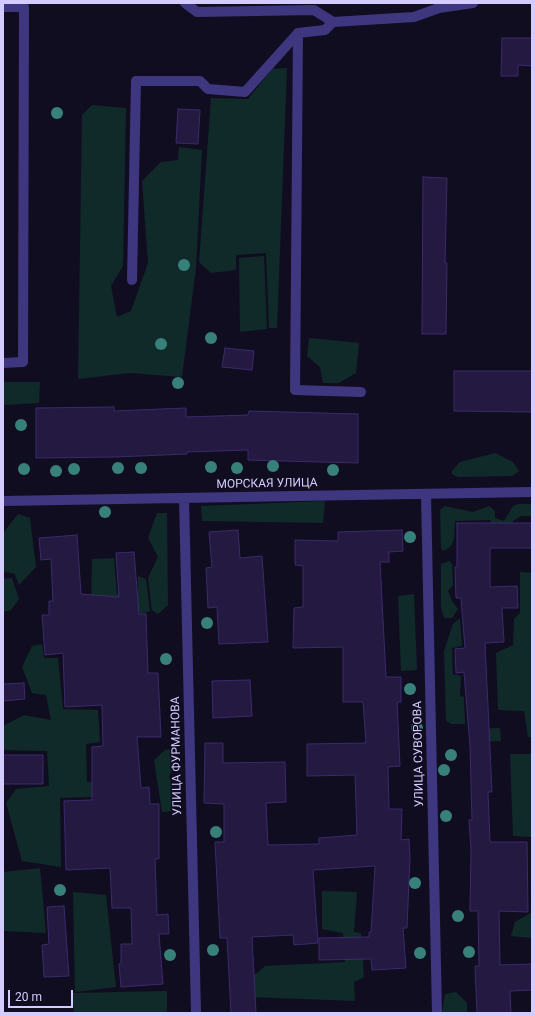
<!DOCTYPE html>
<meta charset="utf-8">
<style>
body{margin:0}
#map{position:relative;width:535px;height:1016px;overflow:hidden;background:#110d20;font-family:Roboto,sans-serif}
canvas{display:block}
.frame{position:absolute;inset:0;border:4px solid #d4ccff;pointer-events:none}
.scale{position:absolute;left:8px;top:990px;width:65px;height:18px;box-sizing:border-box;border:2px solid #d4ccff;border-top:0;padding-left:5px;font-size:12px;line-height:14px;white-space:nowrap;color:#d4ccff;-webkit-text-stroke:3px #110d20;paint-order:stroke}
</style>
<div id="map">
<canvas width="535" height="1016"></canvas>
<div class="frame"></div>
<div class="scale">20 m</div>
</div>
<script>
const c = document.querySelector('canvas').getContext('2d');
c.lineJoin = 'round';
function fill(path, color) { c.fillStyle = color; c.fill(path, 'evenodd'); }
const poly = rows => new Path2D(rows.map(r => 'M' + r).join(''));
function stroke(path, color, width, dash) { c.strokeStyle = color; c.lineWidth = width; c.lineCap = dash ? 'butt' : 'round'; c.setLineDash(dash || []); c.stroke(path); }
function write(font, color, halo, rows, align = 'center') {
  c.font = font + ' Roboto,sans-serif'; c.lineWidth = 3; c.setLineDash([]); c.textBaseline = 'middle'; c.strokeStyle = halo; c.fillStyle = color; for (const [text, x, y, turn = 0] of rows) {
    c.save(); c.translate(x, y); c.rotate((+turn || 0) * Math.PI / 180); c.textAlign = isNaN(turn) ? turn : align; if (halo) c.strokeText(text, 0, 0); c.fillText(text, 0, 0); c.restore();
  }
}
const green = poly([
 [287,68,277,328,269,328,266,253,236,255,236,270,211,273,199,262,211,98,248,99,272,69],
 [92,105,126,108,123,266,111,286,117,317,131,311,148,263,142,181,161,162,178,160,179,147,202,150,196,268,182,377,130,373,78,379,82,115],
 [264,256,267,329,240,332,239,258],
 [309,338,359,343,356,373,339,383,323,383,320,367,307,356],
 [3,382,40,382,39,403,3,405],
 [495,453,513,462,519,471,512,476,458,477,452,474,452,471,460,462],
 [325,501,323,523,202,521,201,506],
 [518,504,532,504,532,516,521,516,513,521,511,525,493,525,490,520,455,521,454,539,451,546,444,551,441,549,440,510,445,506,473,512,489,506,495,511,495,518,504,521,513,506],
 [157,513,167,513,168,605,158,614,152,610,148,578,158,557,148,538],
 [18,514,30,518,36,567,19,585,15,574,3,571,3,533],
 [114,558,117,594,138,592,138,576,146,579,150,611,145,613,91,612,92,559],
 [449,561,452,564,453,585,448,591,452,601,458,609,452,618,444,618,441,607,441,564],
 [520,572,532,573,532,737,528,737,524,711,498,710,496,653,513,645,514,619,520,613],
 [12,578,19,599,11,610,3,612,3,579],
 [414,594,417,670,401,671,398,596],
 [460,618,462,646,452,648,453,674,461,676,460,696,464,697,465,724,452,724,446,721,444,651,453,624],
 [42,644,44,658,58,658,63,709,98,710,100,742,86,744,87,782,121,783,93,797,60,798,61,867,22,861,6,803,16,789,49,786,47,751,4,750,3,748,3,726,24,715,51,720,46,695,32,693,22,667,32,646],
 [500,728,501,741,471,742,470,729],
 [173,749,173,766,169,777,175,794,173,811,162,812,154,760,165,750],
 [510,754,532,754,532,842,531,837,513,836],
 [40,868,46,933,3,931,3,872],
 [322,891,357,892,354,932,361,933,364,977,354,982,355,1001,251,997,251,978,265,966,345,962,343,933,322,929],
 [73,892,106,895,116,987,75,992],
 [532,912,532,938,511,936,515,922],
 [167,991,167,1013,74,1013,72,993],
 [456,992,467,1003,467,1013,442,1013,445,994]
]);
const building = poly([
 [502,38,532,38,532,66,518,65,518,76,501,76,502,38],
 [178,109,200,110,198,144,176,143,178,109],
 [423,177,447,178,445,263,447,263,446,334,422,334,423,177],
 [225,348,254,351,252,370,222,367,225,348],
 [454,371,532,371,532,412,454,411,454,371],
 [114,407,114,411,186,408,186,417,248,415,249,411,358,414,358,463,248,460,248,450,187,452,187,454,115,457,36,458,36,408,114,407],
 [457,523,531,523,532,548,490,548,490,587,517,586,518,608,502,608,504,642,485,643,492,792,488,792,490,842,527,842,528,912,499,911,500,965,532,964,532,990,510,991,511,1013,477,1013,475,966,479,966,478,911,470,911,471,849,469,820,472,820,470,746,464,672,456,673,455,649,465,648,461,598,456,598,455,567,457,567,457,523],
 [238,530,240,558,262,556,268,642,219,644,217,607,208,608,206,568,212,567,209,532,238,530],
 [402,530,403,551,389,552,389,562,380,562,386,677,401,677,401,702,397,702,400,766,388,767,389,809,402,809,401,840,409,839,410,857,407,928,403,928,406,968,372,970,371,959,319,960,319,938,369,937,369,932,371,932,375,866,313,870,318,943,294,945,293,935,252,937,256,1013,231,1013,227,938,220,938,215,842,224,842,224,804,204,803,205,743,223,743,223,763,285,762,286,802,266,803,268,845,319,844,319,838,357,835,355,775,307,776,307,744,366,743,363,702,343,702,343,647,293,648,294,608,303,607,303,566,295,565,295,540,338,541,338,532,402,530],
 [77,535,81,594,119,597,116,553,134,552,139,614,146,614,148,673,158,673,161,737,137,737,141,788,149,787,150,804,159,804,159,859,155,859,157,915,168,914,169,934,159,934,163,984,121,987,119,964,121,963,121,944,132,944,131,908,112,908,110,868,66,870,64,801,92,800,92,747,103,746,102,705,65,707,63,653,45,655,42,615,49,615,49,601,53,601,51,559,41,560,39,538,77,535],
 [250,680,252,716,213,718,212,681,250,680],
 [24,683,25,699,3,701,3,684,24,683],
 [3,755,43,755,43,784,3,784,3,755],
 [64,906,69,976,44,977,42,945,49,944,47,907,64,906]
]);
const service = poly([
 [185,3,197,12,314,10,333,22],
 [3,7,24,7,23,362,3,363],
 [132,280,136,81,200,81,208,89,245,92,298,33],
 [361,392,295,390,298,33,325,30,333,22,414,17,439,8]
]);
const minor = poly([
 [439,3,439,8,473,3],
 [426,495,437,1013],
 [184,498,196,1013],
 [3,501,532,492]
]);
const trees = [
 [57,113],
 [184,265],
 [211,338],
 [161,344],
 [178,383],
 [21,425],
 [273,466],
 [211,467],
 [118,468],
 [141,468],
 [237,468],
 [24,469],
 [74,469],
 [333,470],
 [56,471],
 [105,512],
 [410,537],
 [207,623],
 [166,659],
 [410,689],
 [417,728],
 [451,755],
 [444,770],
 [446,816],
 [216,832],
 [415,883],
 [60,890],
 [458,916],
 [213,950],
 [469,952],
 [420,953],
 [170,955]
];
const streetNames = [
 ["МОРСКАЯ УЛИЦА",267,484,-1],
 ["УЛИЦА СУВОРОВА",419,754,-91],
 ["УЛИЦА ФУРМАНОВА",177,756,-91]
];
fill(green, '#102a2a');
fill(building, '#231941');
stroke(building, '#3b2b6d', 1);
stroke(service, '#3e3780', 10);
stroke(minor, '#3e3780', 10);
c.fillStyle = '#38807a';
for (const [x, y] of trees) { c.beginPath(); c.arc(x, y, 6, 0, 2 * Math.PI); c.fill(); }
write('12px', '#d4ccff', '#110d20', streetNames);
</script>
